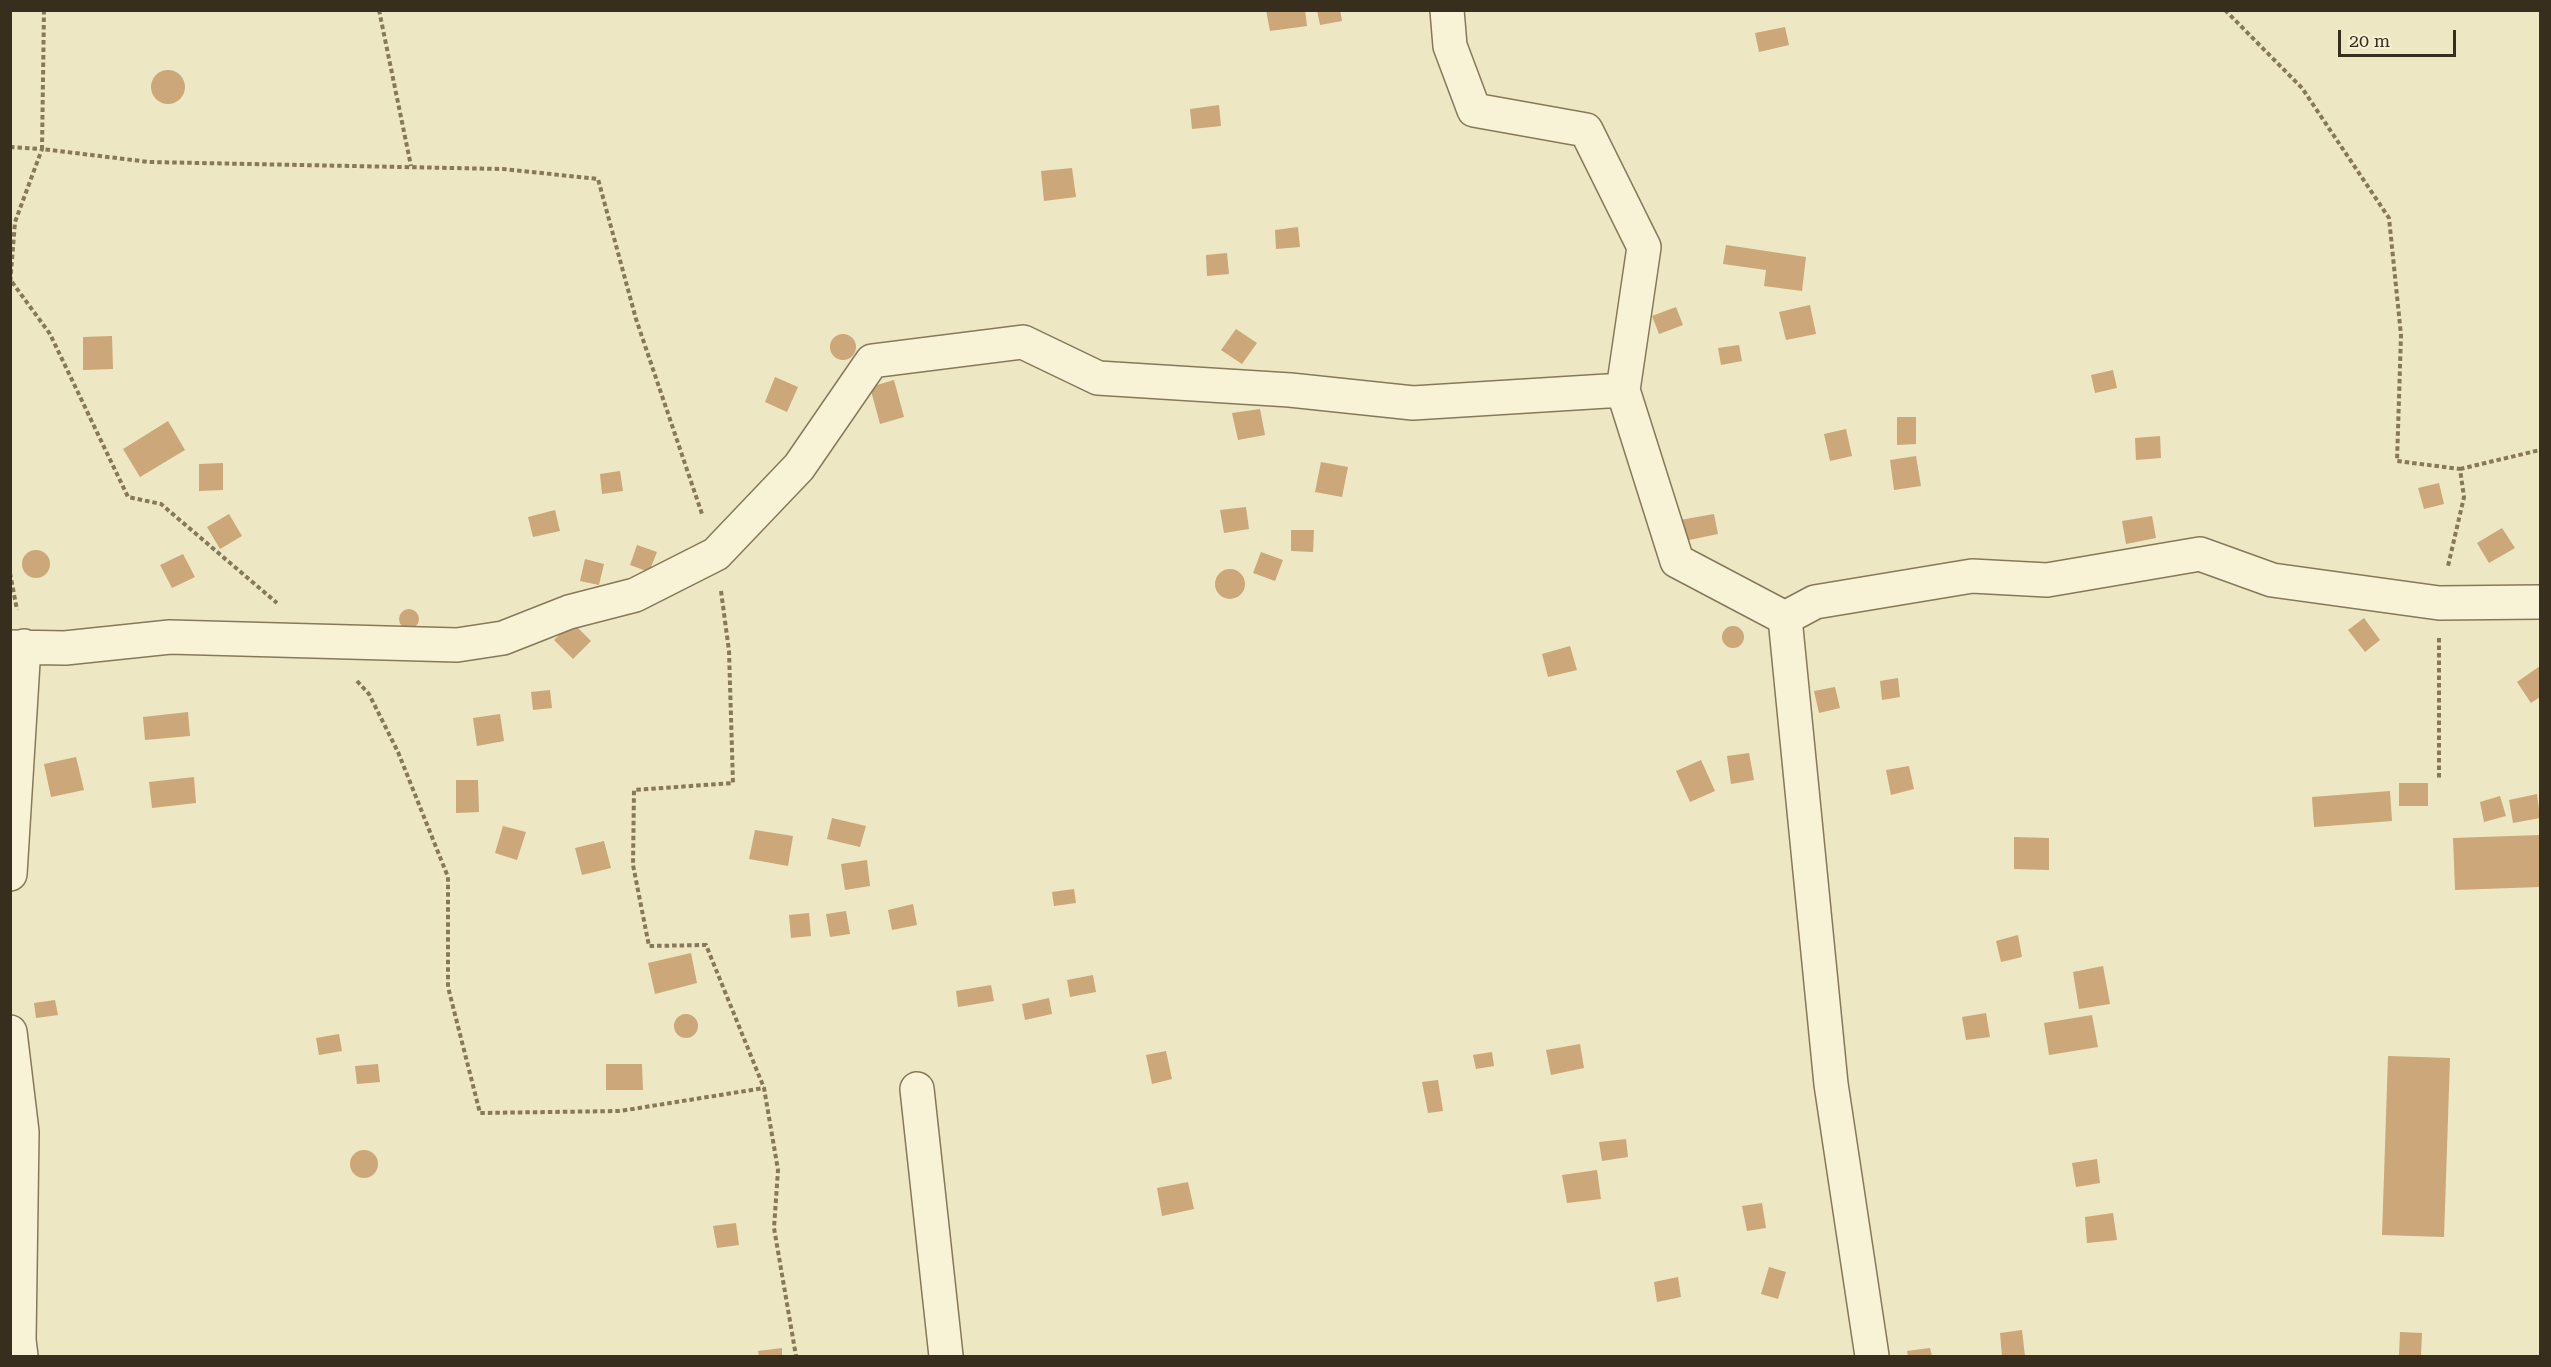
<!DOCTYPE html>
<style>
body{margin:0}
#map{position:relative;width:2551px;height:1367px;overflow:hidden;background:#ede7c3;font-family:"Roboto Serif",serif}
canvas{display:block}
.frame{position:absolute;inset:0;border:12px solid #372e1e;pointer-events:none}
.scale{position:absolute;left:2338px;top:30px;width:118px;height:27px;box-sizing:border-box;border:3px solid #372e1e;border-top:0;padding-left:8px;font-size:18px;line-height:21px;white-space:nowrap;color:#372e1e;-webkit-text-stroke:4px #f5f0d2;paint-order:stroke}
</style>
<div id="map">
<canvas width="2551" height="1367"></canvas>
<div class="frame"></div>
<div class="scale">20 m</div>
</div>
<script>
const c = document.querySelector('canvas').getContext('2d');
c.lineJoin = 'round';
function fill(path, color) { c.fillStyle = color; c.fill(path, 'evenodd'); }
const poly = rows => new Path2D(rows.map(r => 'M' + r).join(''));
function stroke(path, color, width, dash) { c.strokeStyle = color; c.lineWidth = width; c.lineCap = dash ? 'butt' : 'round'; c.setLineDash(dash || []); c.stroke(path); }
const building = poly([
 [1266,10,1305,10,1307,26,1270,31],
 [1317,10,1340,10,1342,21,1320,25],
 [1785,27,1789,45,1759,52,1755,33],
 '151 87a17 17 0 1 1 34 0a17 17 0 1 1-34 0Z',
 [1219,105,1221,126,1192,129,1190,109],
 [1072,168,1076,197,1044,201,1041,171],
 [1298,227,1300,247,1276,249,1275,230],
 [1726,245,1806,257,1802,291,1764,286,1766,270,1723,264],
 [1227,253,1229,274,1207,276,1206,255],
 [1810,305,1816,334,1786,340,1779,312],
 [1676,307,1683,325,1659,334,1652,316],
 [1236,329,1257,343,1242,364,1221,350],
 '830 347a13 13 0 1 1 26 0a13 13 0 1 1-26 0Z',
 [112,336,113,369,83,370,83,337],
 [1739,345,1742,361,1721,365,1718,348],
 [2113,370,2117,388,2095,393,2091,375],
 [775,377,798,387,787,412,765,402],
 [894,380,904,417,880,424,870,387],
 [1260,409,1265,435,1238,440,1232,413],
 [1897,417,1916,417,1916,444,1897,445],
 [168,421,185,450,140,477,123,449],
 [1846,429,1852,456,1830,461,1824,434],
 [2160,436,2161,458,2136,460,2135,438],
 [1916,456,1921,486,1894,490,1890,460],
 [1321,462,1348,467,1342,497,1315,492],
 [223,463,223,490,199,491,199,464],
 [620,471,623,491,602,494,600,474],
 [2439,483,2444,504,2424,509,2418,488],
 [1246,507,1249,529,1224,533,1220,510],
 [555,510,560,531,533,537,528,517],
 [229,514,242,536,220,549,207,527],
 [1714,514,1718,534,1684,541,1680,520],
 [2152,516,2156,538,2126,544,2122,521],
 [2502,528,2515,548,2489,563,2477,543],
 [1291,530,1314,530,1313,552,1291,551],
 [637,545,657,552,649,572,630,565],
 '22 564a14 14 0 1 1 28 0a14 14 0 1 1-28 0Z',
 [1261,552,1283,560,1275,581,1253,573],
 [183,554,195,577,172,588,160,565],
 [585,559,604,564,599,585,580,581],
 '1215 584a15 15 0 1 1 30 0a15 15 0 1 1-30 0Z',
 '399 619a10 10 0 1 1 20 0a10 10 0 1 1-20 0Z',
 [2364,618,2380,640,2365,652,2348,630],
 [572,622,591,641,573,659,554,640],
 '1722 637a11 11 0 1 1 22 0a11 11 0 1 1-22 0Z',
 [1570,646,1577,670,1548,677,1542,654],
 [2540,666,2540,697,2531,703,2517,682],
 [1898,678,1900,697,1882,700,1880,681],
 [1835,687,1840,708,1819,713,1814,691],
 [550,690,552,708,533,710,531,692],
 [188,712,190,736,145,740,143,717],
 [500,714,504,741,477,746,473,718],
 [1749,753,1754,780,1731,784,1727,756],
 [76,757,84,790,51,797,44,764],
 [1701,760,1715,791,1690,802,1676,771],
 [1909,766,1914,789,1891,795,1886,770],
 [194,777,196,803,152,808,149,782],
 [456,780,478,780,479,812,456,813],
 [2399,783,2428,783,2428,806,2399,806],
 [2390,791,2392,821,2314,827,2312,797],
 [2537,794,2540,818,2513,823,2509,800],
 [2500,796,2506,816,2484,822,2480,802],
 [832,818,866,826,860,847,827,839],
 [503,826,526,832,517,860,495,853],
 [755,830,793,836,788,866,749,859],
 [2540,835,2540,887,2455,890,2453,838],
 [2014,837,2049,838,2049,870,2014,869],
 [604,841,611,868,582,875,575,848],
 [867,860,870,886,845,890,841,864],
 [1074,889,1076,903,1054,906,1052,892],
 [913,904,917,925,892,930,888,910],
 [846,911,850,934,830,937,826,914],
 [809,913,811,936,791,938,789,915],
 [2018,935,2022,957,2001,962,1996,941],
 [691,953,697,983,655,994,648,963],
 [2103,966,2110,1004,2079,1009,2073,972],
 [1093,975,1096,992,1070,997,1067,980],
 [991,985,994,1001,958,1007,956,991],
 [1049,998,1052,1014,1025,1020,1022,1004],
 [55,1000,58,1015,36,1018,34,1003],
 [1986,1013,1990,1037,1966,1040,1962,1017],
 '674 1026a12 12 0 1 1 24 0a12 12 0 1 1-24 0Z',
 [2092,1015,2098,1047,2049,1055,2044,1023],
 [339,1034,342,1051,319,1055,316,1038],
 [1580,1044,1584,1068,1551,1075,1546,1050],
 [1166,1051,1172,1079,1152,1084,1146,1055],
 [1492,1052,1494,1066,1476,1069,1473,1055],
 [2388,1056,2450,1058,2444,1237,2382,1235],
 [378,1064,380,1082,357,1084,355,1066],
 [606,1064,642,1064,643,1090,606,1090],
 [1438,1080,1443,1111,1428,1113,1422,1082],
 [1626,1139,1628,1157,1602,1161,1599,1142],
 '350 1164a14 14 0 1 1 28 0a14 14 0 1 1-28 0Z',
 [2097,1159,2100,1183,2076,1187,2072,1163],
 [1597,1170,1601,1199,1567,1203,1562,1175],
 [1188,1182,1194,1209,1162,1216,1157,1188],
 [1762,1203,1766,1228,1747,1231,1742,1206],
 [2113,1213,2117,1240,2087,1243,2085,1217],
 [736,1223,739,1245,717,1248,713,1226],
 [1769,1267,1786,1272,1778,1299,1761,1294],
 [1678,1277,1681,1297,1657,1302,1654,1282],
 [2022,1330,2025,1356,2002,1356,2000,1333],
 [2400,1332,2422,1333,2421,1356,2399,1356],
 [782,1348,782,1356,759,1356,758,1351],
 [1930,1348,1932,1356,1908,1356,1907,1351]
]);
const path = poly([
 [44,10,42,149,149,162,503,169,598,179,636,319,702,514],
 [379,10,411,166],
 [2225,10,2302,88,2389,218,2401,335,2397,461,2460,469,2464,497,2448,566],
 [10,147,42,149,15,222,10,285],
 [12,282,50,334,128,497,161,504,277,603],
 [2460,469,2540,450],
 [10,573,17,610],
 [721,591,729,651,733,783,634,790,633,865,649,946,706,945,764,1088,778,1170,774,1228,796,1356],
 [2439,638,2439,780],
 [357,681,369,694,398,752,448,877,448,987,480,1113,620,1111,764,1088]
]);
const street = poly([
 [1447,10,1450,46,1474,110,1586,130,1644,247,1623,390,1677,561,1785,618,1831,1084,1872,1356],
 [1785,618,1815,602,1972,576,2047,580,2200,554,2272,580,2439,603,2540,602],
 [10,647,65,648,170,637,457,645,503,638,569,612,635,595,716,554,799,467,872,361,1023,342,1098,378,1290,390,1413,403,1623,390],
 [10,874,24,646],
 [10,1032,22,1132,19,1340,21,1356],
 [917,1089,946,1356]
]);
fill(building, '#cba779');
stroke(street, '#87785a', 36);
stroke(path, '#87785a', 4, [4.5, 3]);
stroke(street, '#f8f3d6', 33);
</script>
